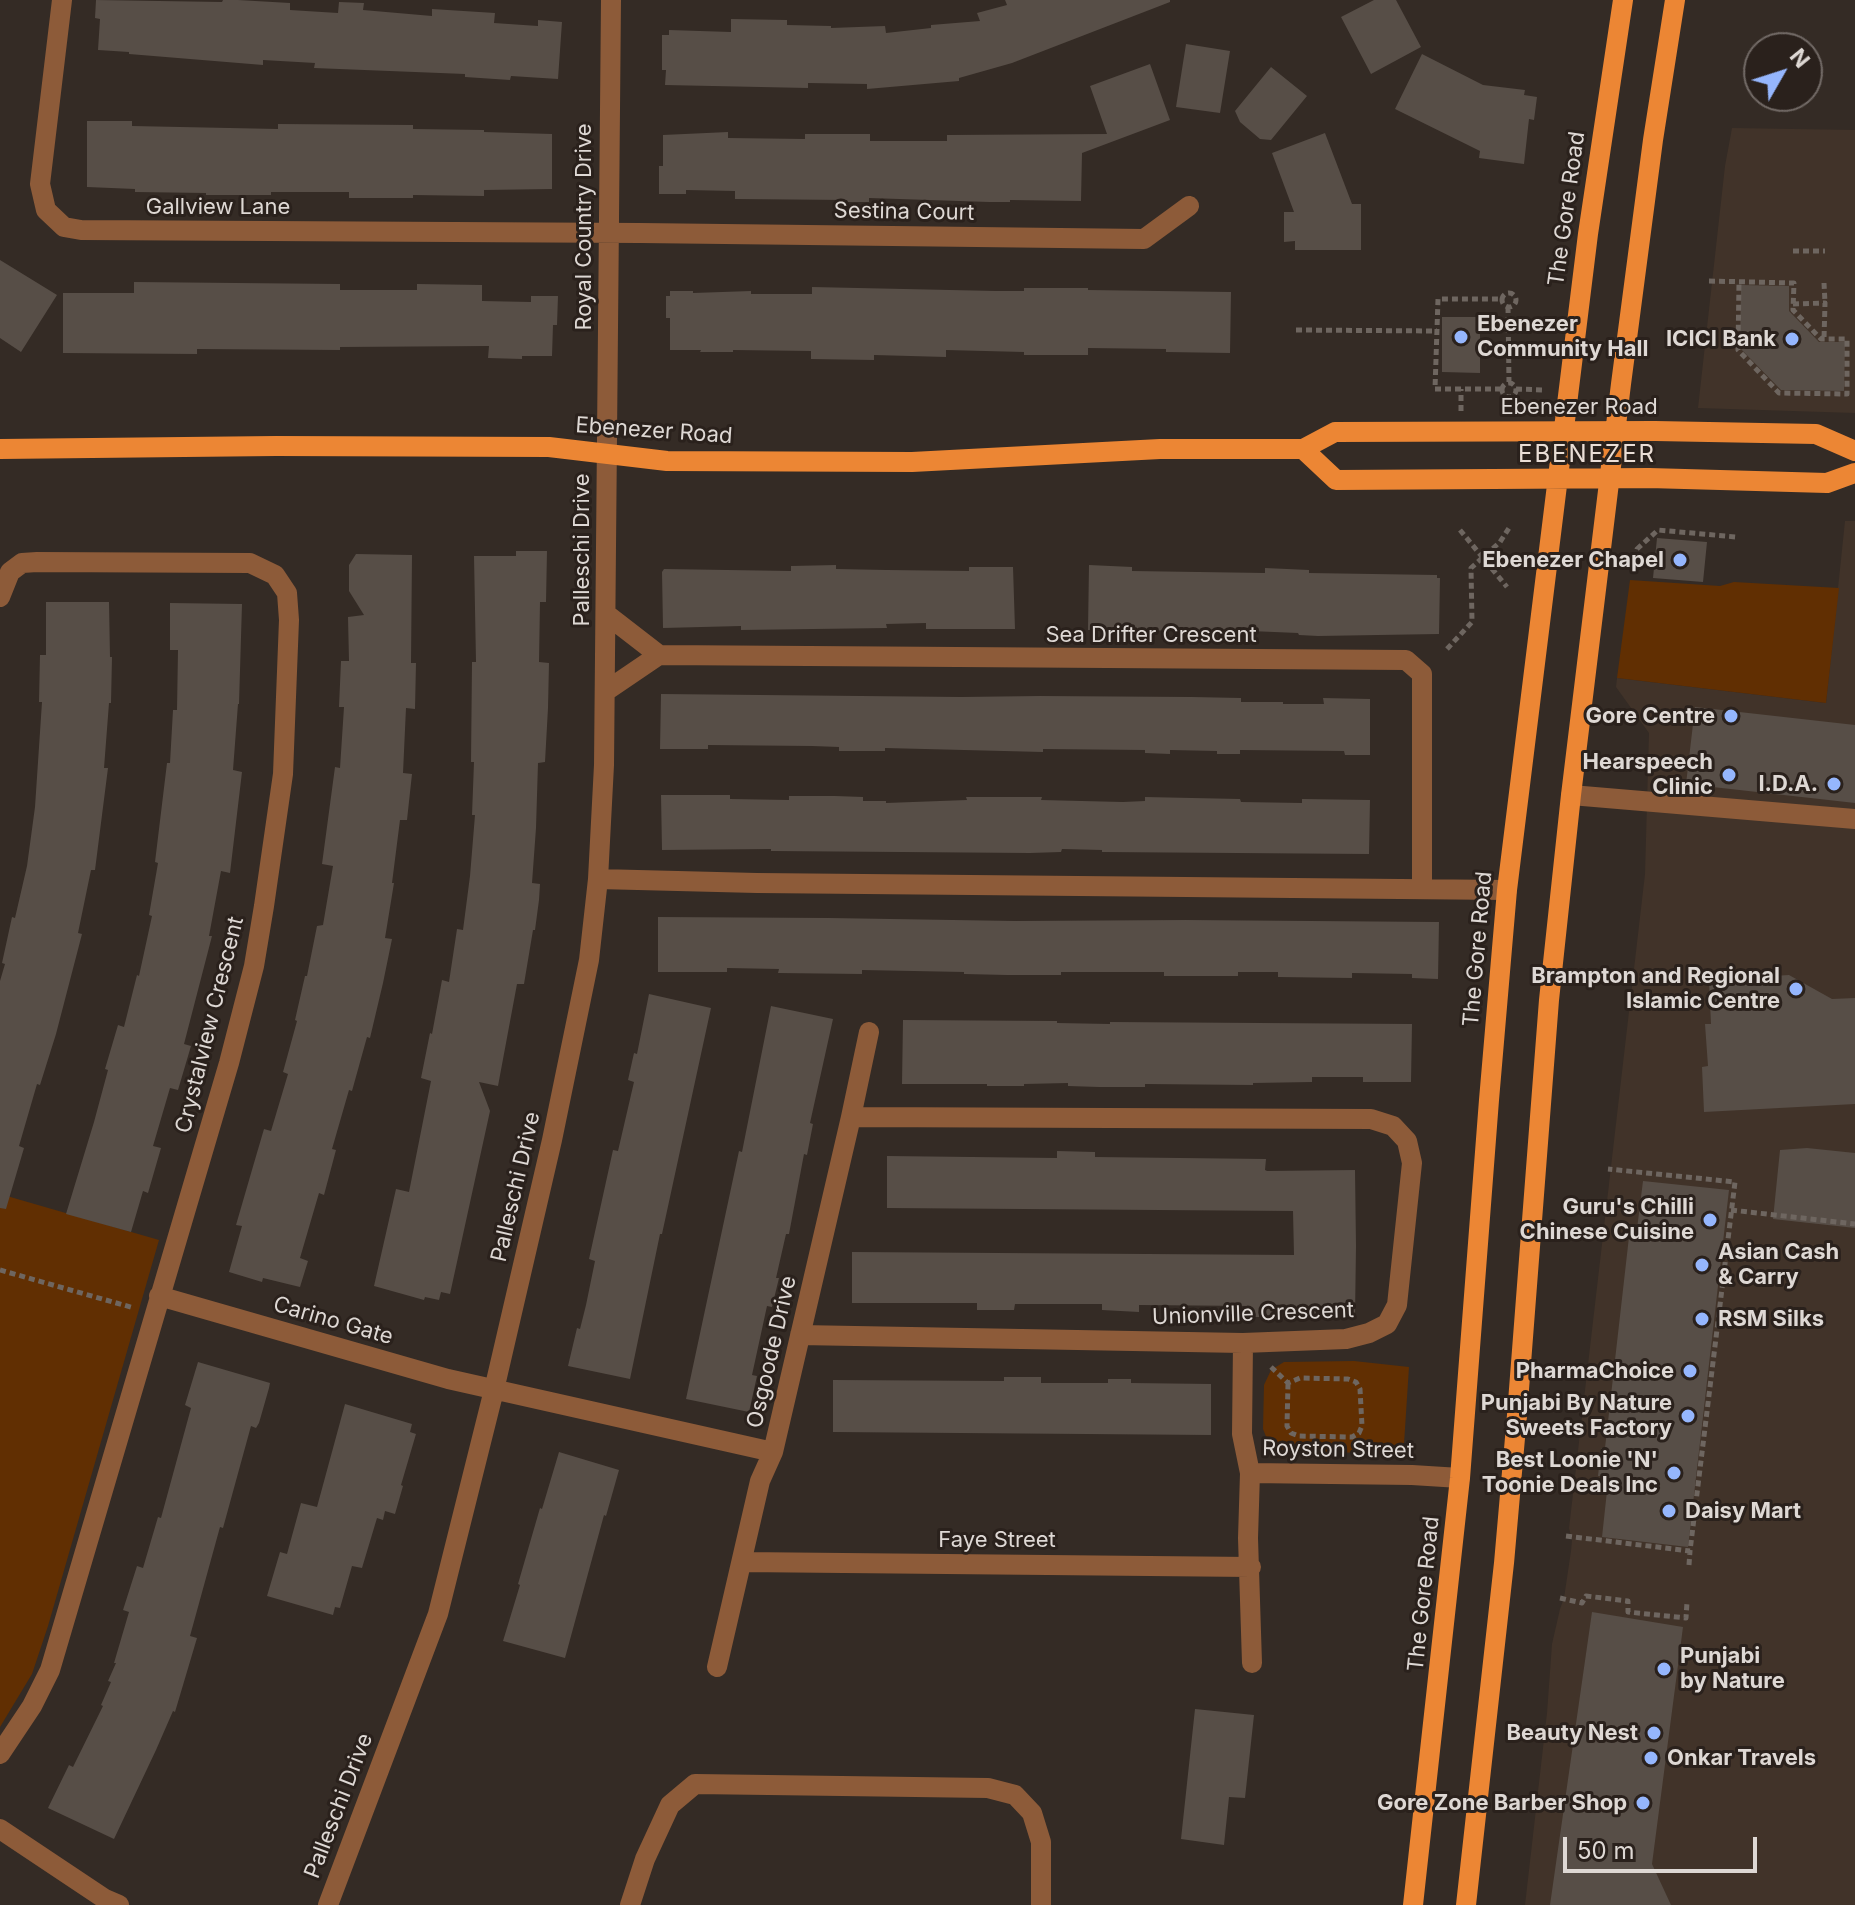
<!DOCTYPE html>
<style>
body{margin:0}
#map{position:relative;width:1855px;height:1905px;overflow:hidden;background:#342b25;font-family:Inter,sans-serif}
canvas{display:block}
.north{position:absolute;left:1743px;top:32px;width:80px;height:80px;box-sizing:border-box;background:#2a211c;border:2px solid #726a66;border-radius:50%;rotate:51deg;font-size:22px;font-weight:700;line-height:32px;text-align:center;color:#ded8d4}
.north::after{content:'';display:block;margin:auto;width:28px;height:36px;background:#95b6fd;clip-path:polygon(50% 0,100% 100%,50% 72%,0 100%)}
.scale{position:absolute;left:1563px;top:1837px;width:194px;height:36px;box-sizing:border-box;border:4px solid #ded8d4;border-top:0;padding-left:10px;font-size:24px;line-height:28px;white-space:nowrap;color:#ded8d4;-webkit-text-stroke:6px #2a211c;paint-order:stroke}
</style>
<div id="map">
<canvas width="1855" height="1905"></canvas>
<div class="north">N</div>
<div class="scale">50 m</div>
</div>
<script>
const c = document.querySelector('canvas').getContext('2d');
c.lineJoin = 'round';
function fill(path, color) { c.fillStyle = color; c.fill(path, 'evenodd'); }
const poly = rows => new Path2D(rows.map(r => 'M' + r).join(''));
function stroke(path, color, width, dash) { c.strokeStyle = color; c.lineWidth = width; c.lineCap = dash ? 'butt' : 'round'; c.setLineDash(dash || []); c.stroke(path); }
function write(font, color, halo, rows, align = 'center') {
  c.font = font + ' Inter,sans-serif'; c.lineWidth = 6; c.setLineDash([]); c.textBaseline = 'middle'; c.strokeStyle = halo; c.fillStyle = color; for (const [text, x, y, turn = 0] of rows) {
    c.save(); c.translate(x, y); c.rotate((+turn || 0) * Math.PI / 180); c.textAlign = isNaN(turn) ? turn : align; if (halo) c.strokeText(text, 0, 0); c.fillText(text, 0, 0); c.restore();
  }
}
const built = poly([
 [1732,128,1855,130,1855,413,1698,408,1725,166],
 [1845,521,1855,521,1855,1905,1525,1905,1547,1713,1552,1644,1560,1609,1564,1598,1571,1551,1572,1540,1569,1528,1645,874,1649,733,1616,687,1617,678,1826,703]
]);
const green = poly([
 [1630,580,1720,586,1734,582,1839,588,1826,703,1617,678],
 [0,1194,159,1240,48,1626,32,1674,0,1727],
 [1354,1361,1409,1367,1404,1444,1391,1453,1291,1452,1272,1446,1267,1439,1263,1429,1264,1385,1271,1370,1284,1362]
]);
const building = poly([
 [96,0,222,2,223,0,238,0,290,3,290,10,338,13,339,2,364,3,363,10,432,16,432,9,495,13,494,23,538,26,538,20,562,22,558,79,511,76,510,80,465,77,465,74,314,68,315,63,263,60,263,65,129,54,129,52,98,50,100,19,95,18],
 [1005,0,1170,0,1170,2,1012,63,959,78,959,81,867,89,867,84,808,83,808,88,665,85,666,70,662,70,662,35,669,35,669,30,731,32,731,19,787,20,787,25,831,26,831,28,885,26,886,33,931,28,931,25,980,21,977,13,1007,5],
 [1374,0,1396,0,1421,47,1371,74,1341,17],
 [1186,44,1230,51,1220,113,1176,107],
 [1422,54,1483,85,1525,90,1524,95,1537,97,1534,120,1529,119,1524,164,1479,158,1480,151,1395,109],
 [1150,64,1170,120,1082,153,1081,201,1010,200,1010,202,989,202,869,198,869,202,848,202,847,200,735,199,735,191,686,190,686,194,659,194,659,166,663,166,663,135,728,132,728,138,805,139,805,134,870,134,870,141,947,141,947,135,1107,134,1090,86],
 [1271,67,1307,96,1271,140,1260,139,1240,122,1235,111],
 [87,121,132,121,132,126,278,129,278,124,413,125,413,129,484,130,484,132,552,134,552,189,484,190,484,196,413,195,413,198,349,198,349,192,271,192,271,195,206,195,206,193,135,192,135,189,87,187],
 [1325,133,1352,204,1361,204,1361,250,1295,250,1295,241,1284,242,1284,212,1294,212,1272,153],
 [0,260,57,295,21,352,0,338],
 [134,282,340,284,340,290,417,290,417,284,482,285,482,301,531,302,531,296,558,296,557,325,553,325,552,356,522,356,522,359,488,358,489,346,340,347,340,350,197,349,197,354,63,353,63,293,134,293],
 [1741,285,1789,286,1789,311,1819,342,1845,342,1844,391,1781,390,1740,348],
 [812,287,996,291,1024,291,1024,288,1088,288,1088,290,1231,292,1230,353,1166,352,1166,349,1088,348,1088,355,1024,355,1024,352,946,350,946,357,874,355,874,360,811,359,811,351,733,350,733,352,700,352,701,350,670,350,670,318,666,318,666,296,670,296,670,291,693,291,693,293,751,291,751,294,812,294],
 [1442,317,1480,317,1480,373,1442,372],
 [1657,538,1707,542,1703,582,1653,578],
 [516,551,547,551,546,602,540,602,539,662,549,663,548,708,545,762,538,763,536,828,532,883,540,884,539,900,535,930,533,930,524,984,517,984,498,1086,479,1082,490,1111,450,1294,441,1292,439,1300,425,1297,424,1300,374,1286,396,1189,409,1192,431,1081,421,1078,430,1033,432,1034,442,980,449,982,457,929,463,930,470,876,475,815,472,815,474,762,471,762,472,662,476,662,474,556,516,556],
 [356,554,412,555,411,663,416,663,415,709,406,708,403,773,412,774,407,820,400,820,392,883,394,883,385,938,392,939,383,983,370,1038,367,1037,352,1091,349,1090,332,1149,336,1150,324,1195,319,1193,300,1258,308,1261,300,1287,263,1278,262,1282,229,1272,242,1226,236,1225,254,1163,264,1129,271,1131,288,1074,283,1072,297,1021,295,1020,305,976,307,976,317,926,323,925,333,866,322,864,335,767,340,768,344,707,339,707,341,661,349,661,348,617,364,615,349,591,349,565],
 [836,565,836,569,887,570,969,571,969,567,1013,567,1015,629,926,629,926,623,886,624,887,628,741,630,741,626,663,628,662,572,664,569,791,571,791,566],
 [1089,565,1132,567,1132,571,1265,573,1265,568,1309,570,1309,573,1437,575,1437,578,1440,578,1439,634,1318,636,1299,635,1298,633,1250,631,1088,630],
 [46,602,109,602,110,657,112,657,111,703,109,703,104,768,108,768,95,870,91,870,78,933,82,934,56,1034,40,1085,37,1084,19,1146,24,1148,6,1209,0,1208,0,981,5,964,2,963,12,917,15,918,27,866,35,807,42,702,39,702,40,655,46,655],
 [170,603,242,604,239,704,238,704,233,770,242,772,230,873,221,871,209,936,212,936,184,1044,191,1046,178,1090,170,1088,153,1146,161,1148,148,1193,143,1191,131,1232,66,1214,94,1122,108,1070,105,1069,118,1025,124,1027,137,975,139,976,152,916,149,915,158,863,155,862,167,763,170,763,173,710,177,710,178,650,170,650],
 [661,694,961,697,1040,696,1192,697,1241,698,1241,702,1283,702,1283,704,1324,704,1323,698,1370,699,1370,755,1345,755,1344,751,1240,750,1240,754,1217,754,1217,751,1170,750,1170,754,1145,753,1145,750,1043,749,1043,752,885,748,885,751,839,751,839,747,812,746,708,745,708,749,660,749],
 [1695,707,1855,725,1855,803,1686,784],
 [661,795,730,795,730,799,789,800,789,796,835,796,863,797,863,801,886,801,886,803,967,800,966,797,1042,797,1041,800,1123,802,1145,801,1145,797,1240,799,1241,802,1302,803,1302,799,1370,800,1369,854,1102,852,1102,850,1062,849,1061,852,1030,853,771,851,771,849,662,850],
 [658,917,829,918,1015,921,1186,920,1439,922,1438,979,1412,978,1412,974,1352,973,1352,978,1278,977,1278,972,1238,972,1238,976,1164,976,1164,972,1061,972,1061,975,1007,975,964,974,964,972,862,970,862,974,778,973,779,969,727,968,727,972,658,972],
 [1789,975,1832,999,1855,998,1855,1104,1704,1112,1702,1067,1708,1066,1705,1024,1711,1024,1709,980],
 [649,994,711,1008,662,1234,660,1234,630,1379,568,1366,577,1328,580,1329,586,1305,595,1261,589,1259,613,1150,618,1151,634,1082,628,1080,634,1053,637,1054],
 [771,1006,833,1019,810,1123,813,1124,807,1155,804,1154,789,1234,786,1234,776,1278,779,1278,772,1307,767,1306,752,1375,757,1376,749,1412,686,1399,739,1151,742,1152],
 [903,1020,1057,1021,1057,1023,1110,1024,1110,1022,1412,1024,1411,1082,1363,1082,1363,1077,1312,1077,1312,1082,1253,1083,1253,1085,1145,1084,1145,1087,1099,1087,1068,1086,1068,1083,1024,1084,1024,1086,987,1086,987,1084,902,1084],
 [1807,1148,1855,1153,1855,1228,1773,1219,1780,1150],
 [1057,1151,1095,1152,1095,1157,1266,1159,1265,1170,1267,1171,1355,1170,1356,1246,1355,1317,1250,1317,1250,1306,1139,1305,1139,1312,1102,1310,1102,1304,1015,1304,1014,1310,977,1310,977,1303,852,1303,852,1252,1294,1255,1293,1211,887,1208,887,1156,1057,1158],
 [1643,1181,1729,1190,1688,1547,1602,1537,1607,1491,1600,1490,1601,1476,1598,1476,1601,1448,1605,1448,1630,1228,1637,1229],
 [198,1362,270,1383,269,1388,259,1423,256,1428,251,1426,223,1528,220,1527,190,1636,197,1638,175,1712,173,1711,156,1750,114,1839,48,1808,69,1765,73,1767,103,1706,101,1705,111,1682,108,1681,116,1663,114,1663,129,1612,123,1610,137,1566,143,1568,158,1517,161,1518,191,1408,185,1405],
 [1004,1377,1041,1377,1041,1383,1108,1383,1108,1379,1131,1379,1131,1383,1211,1384,1211,1435,833,1432,833,1380,1004,1381],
 [345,1404,412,1424,410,1432,416,1434,401,1485,403,1486,395,1514,385,1511,383,1520,377,1518,362,1568,352,1566,340,1608,335,1607,333,1615,267,1596,280,1552,287,1554,301,1503,317,1507],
 [559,1452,619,1470,606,1516,604,1515,565,1658,503,1641,520,1585,518,1584,540,1508,542,1509],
 [1592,1612,1683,1627,1652,1864,1671,1905,1550,1905],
 [1195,1709,1254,1715,1245,1798,1229,1797,1224,1845,1181,1839]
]);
const path = poly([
 [1793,251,1825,251],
 [1709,281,1794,283,1793,310,1821,339,1847,339,1847,394,1779,393,1738,350,1739,282],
 [1824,283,1825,303],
 '1502 300a7 7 0 1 1 14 0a7 7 0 1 1-14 0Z',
 [1793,304,1825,303,1824,339],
 [1508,307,1509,382],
 [1296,330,1437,331],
 '1502 390a7 7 0 1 1 14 0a7 7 0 1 1-14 0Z',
 [1501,389,1435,389,1438,299,1502,299],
 [1516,389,1545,390],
 [1461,411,1461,389],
 [1460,530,1507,587],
 [1647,558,1635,557,1637,549,1658,530,1736,537],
 [1447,649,1472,622,1471,568,1500,542,1509,528],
 [1731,1210,1855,1224],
 [0,1270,134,1308],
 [1271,1367,1288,1383,1300,1378,1348,1379,1356,1382,1360,1389,1362,1426,1359,1433,1352,1437,1299,1436,1291,1433,1287,1426,1288,1383],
 [1566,1536,1690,1551,1735,1182,1608,1169],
 [1689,1565,1690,1551],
 [1560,1598,1582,1603,1586,1596,1628,1601,1628,1612,1686,1618,1687,1602]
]);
const minor = poly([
 [62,0,40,184,46,210,64,227,81,230,640,233,1144,239,1189,206],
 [0,597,10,572,22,563,37,562,250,563,275,575,287,593,289,620,283,774,264,906,254,966,229,1063,50,1670,32,1706,0,1754],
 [606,614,659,655],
 [606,691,659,655,1406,660,1422,674,1422,889],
 [1571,795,1855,819],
 [598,879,757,883,1507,890],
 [159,1296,448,1379,773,1452,851,1117,869,1032],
 [800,1335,1243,1343,1346,1339,1369,1333,1387,1324,1397,1305,1412,1163,1407,1141,1393,1126,1371,1119,851,1117],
 [1243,1343,1242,1434,1250,1473,1248,1538,1252,1663],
 [1250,1473,1412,1475,1460,1478],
 [742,1562,1251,1567],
 [717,1667,760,1481,773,1452],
 [0,1829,105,1899,119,1905],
 [328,1905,438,1614,494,1390,552,1140,589,960,598,879,604,765,611,0],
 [630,1905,645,1859,670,1805,695,1784,988,1788,1015,1795,1032,1813,1041,1842,1041,1905]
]);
const major = poly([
 [0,449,276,446,549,447,667,461,912,462,1160,449,1303,449,1335,432,1655,431,1816,434,1855,451],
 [1303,449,1336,480,1649,478,1827,483,1855,473],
 [1413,1905,1460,1478,1489,1100,1507,890,1588,234,1623,0],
 [1466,1905,1504,1563,1517,1415,1549,1000,1571,795,1621,384,1653,140,1675,0]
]);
const markers = [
 [1461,337,8,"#95b6fd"],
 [1792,339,8,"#95b6fd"],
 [1680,560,8,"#95b6fd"],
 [1731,716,8,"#95b6fd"],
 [1729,775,8,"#95b6fd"],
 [1834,784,8,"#95b6fd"],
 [1796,989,8,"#95b6fd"],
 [1710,1220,8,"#95b6fd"],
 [1702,1265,8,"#95b6fd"],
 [1702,1319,8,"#95b6fd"],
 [1690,1371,8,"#95b6fd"],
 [1688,1416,8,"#95b6fd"],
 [1674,1473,8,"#95b6fd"],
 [1669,1511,8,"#95b6fd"],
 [1664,1669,8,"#95b6fd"],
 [1654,1733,8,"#95b6fd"],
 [1651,1758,8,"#95b6fd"],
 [1643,1803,8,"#95b6fd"]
];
const streetNames = [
 ["Gallview Lane",218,207],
 ["The Gore Road",1567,209,-82],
 ["Sestina Court",904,212,1],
 ["Royal Country Drive",584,227,-90],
 ["Ebenezer Road",1579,407],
 ["Ebenezer Road",654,431,4],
 ["Palleschi Drive",582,550,-90],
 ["Sea Drifter Crescent",1151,635],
 ["The Gore Road",1478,949,-85],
 ["Crystalview Crescent",210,1025,-76],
 ["Palleschi Drive",516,1187,-77],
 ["Unionville Crescent",1253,1314,-2],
 ["Carino Gate",333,1321,16],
 ["Osgoode Drive",772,1352,-77],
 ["Royston Street",1338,1450,1],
 ["Faye Street",997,1540],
 ["The Gore Road",1424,1594,-84],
 ["Palleschi Drive",339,1806,-69]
];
const poiNames = [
 ["Ebenezer",1477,324,"left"],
 ["Community Hall",1477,349,"left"],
 ["ICICI Bank",1776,339],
 ["Ebenezer Chapel",1664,560],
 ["Gore Centre",1715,716],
 ["Hearspeech",1713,762],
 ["Clinic",1713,787],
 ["I.D.A.",1818,784],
 ["Brampton and Regional",1780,976],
 ["Islamic Centre",1780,1001],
 ["Guru's Chilli",1694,1207],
 ["Chinese Cuisine",1694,1232],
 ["Asian Cash",1718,1252,"left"],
 ["& Carry",1718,1277,"left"],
 ["RSM Silks",1718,1319,"left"],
 ["PharmaChoice",1674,1371],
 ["Punjabi By Nature",1672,1403],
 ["Sweets Factory",1672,1428],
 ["Best Loonie 'N'",1658,1460],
 ["Toonie Deals Inc",1658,1485],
 ["Daisy Mart",1685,1511,"left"],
 ["Punjabi",1680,1656,"left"],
 ["by Nature",1680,1681,"left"],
 ["Beauty Nest",1638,1733],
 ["Onkar Travels",1667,1758,"left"],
 ["Gore Zone Barber Shop",1627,1803]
];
const neighbourhoodNames = [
 ["EBENEZER",1587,455]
];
fill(built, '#413329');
fill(green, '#612f02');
fill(building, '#574e47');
stroke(path, '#6e6660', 5, [6, 4]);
stroke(minor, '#8d5b39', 20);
stroke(major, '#ec8634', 20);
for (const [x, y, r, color] of markers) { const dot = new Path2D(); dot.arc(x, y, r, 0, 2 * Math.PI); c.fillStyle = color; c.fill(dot); stroke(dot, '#2a211c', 3); }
write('22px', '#ded8d4', '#2a211c', streetNames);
write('bold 22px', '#ded8d4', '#2a211c', poiNames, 'right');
c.letterSpacing = '2px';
write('24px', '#eaded6', '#2a211c', neighbourhoodNames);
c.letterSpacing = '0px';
</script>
